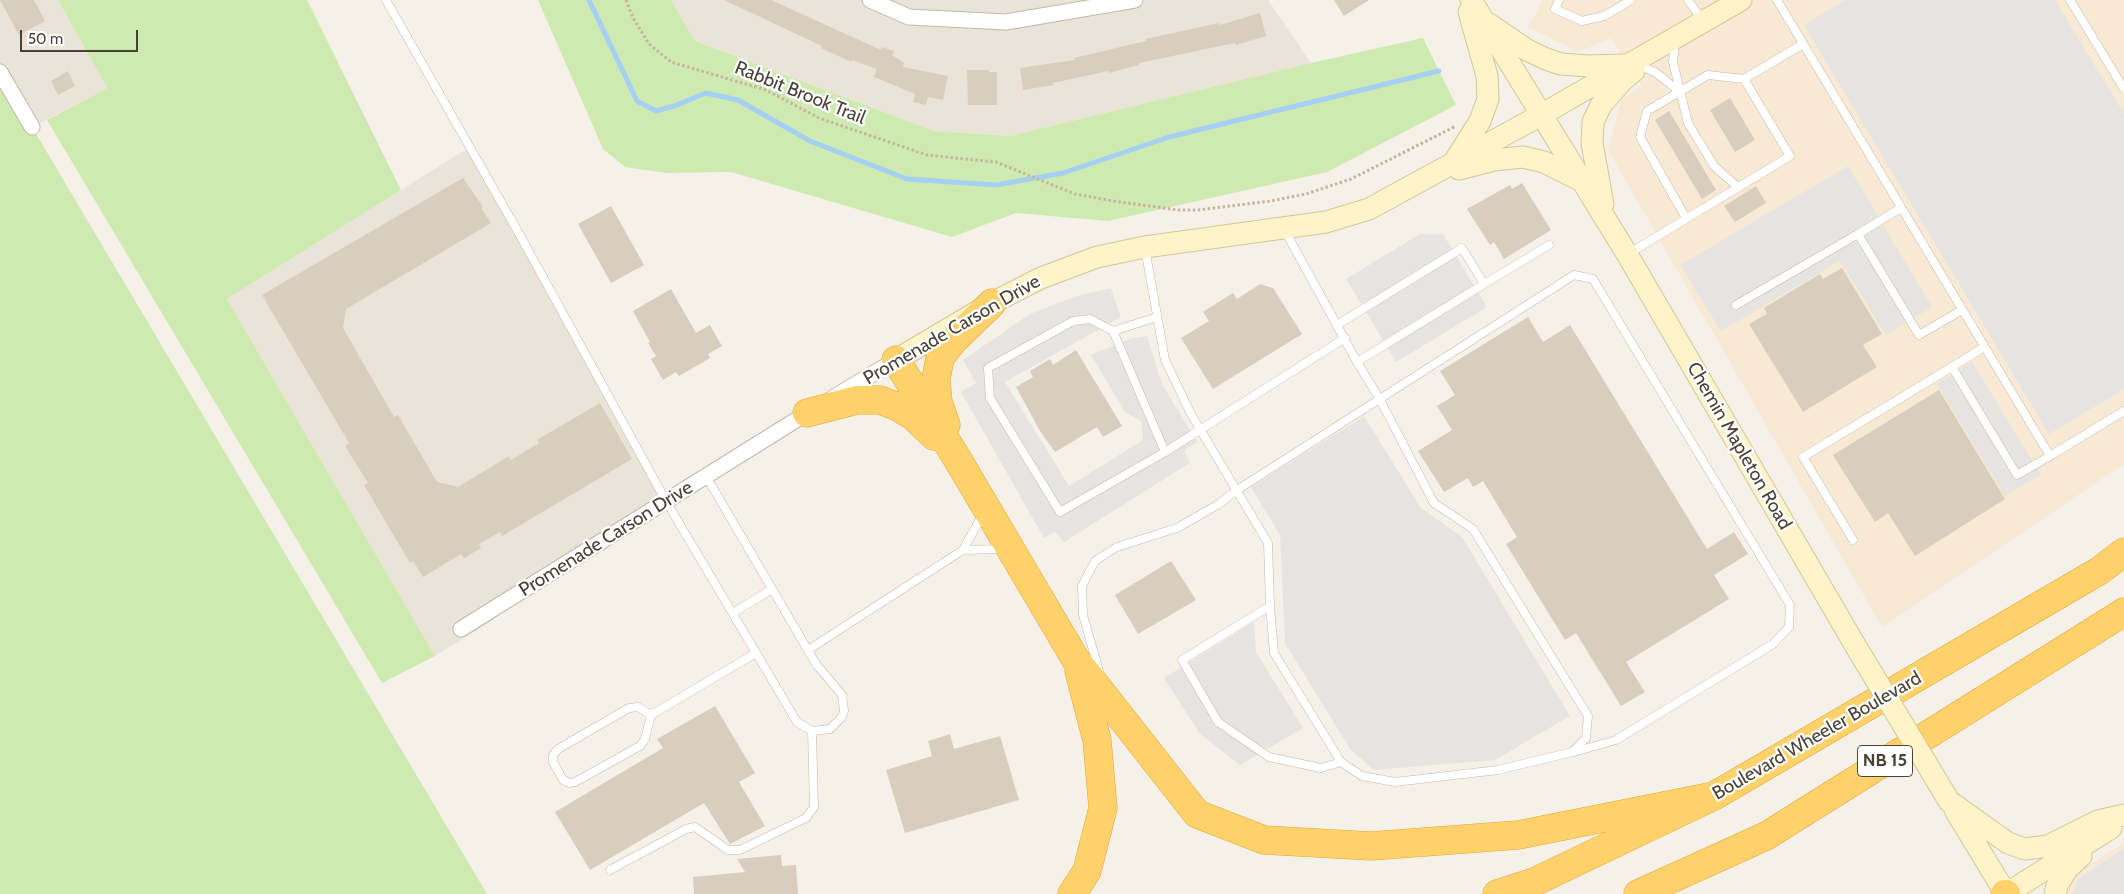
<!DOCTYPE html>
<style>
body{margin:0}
#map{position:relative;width:2124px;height:894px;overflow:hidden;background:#f5f1e9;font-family:Cabin,sans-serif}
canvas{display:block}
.scale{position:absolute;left:20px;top:30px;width:118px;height:22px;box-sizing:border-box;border:2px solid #494237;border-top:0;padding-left:6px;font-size:15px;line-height:18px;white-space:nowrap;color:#494237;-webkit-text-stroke:4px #fff;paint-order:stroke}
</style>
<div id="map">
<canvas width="2124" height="894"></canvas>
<div class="scale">50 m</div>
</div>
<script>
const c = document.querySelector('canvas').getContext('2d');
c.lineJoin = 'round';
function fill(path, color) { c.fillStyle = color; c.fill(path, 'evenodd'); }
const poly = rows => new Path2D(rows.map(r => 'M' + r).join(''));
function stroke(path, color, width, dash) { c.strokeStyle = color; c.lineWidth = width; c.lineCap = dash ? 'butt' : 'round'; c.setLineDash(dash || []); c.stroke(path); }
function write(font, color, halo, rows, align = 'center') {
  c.font = font + ' Cabin,sans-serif'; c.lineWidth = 4.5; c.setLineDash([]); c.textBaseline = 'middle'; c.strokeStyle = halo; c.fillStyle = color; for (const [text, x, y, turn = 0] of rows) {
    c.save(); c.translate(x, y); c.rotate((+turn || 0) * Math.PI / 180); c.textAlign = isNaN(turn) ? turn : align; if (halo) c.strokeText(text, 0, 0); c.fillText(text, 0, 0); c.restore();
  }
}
const residential = poly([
 [0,0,58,0,107,88,32,127,0,72],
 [671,0,1268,0,1311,63,1010,136,934,131,695,41],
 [470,147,666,501,482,627,435,656,227,299]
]);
const commercial = poly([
 [1543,0,2124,0,2124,464,1882,627,1608,150,1621,100,1641,86,1611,38,1578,52,1528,27],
 [2124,843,2124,894,2063,894,2071,876]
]);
const green = poly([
 [58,0,307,0,401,190,227,299,435,656,382,683,47,120,107,88],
 [538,0,671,0,695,41,934,131,1010,136,1311,63,1423,38,1456,105,1327,172,1108,221,1016,213,952,237,731,172,666,173,625,167,603,149],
 [0,72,32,127,487,894,0,894]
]);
const parking = poly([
 [1846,0,2055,0,2124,114,2124,389,2049,434,1804,25],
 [1848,166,1932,307,1886,335,1840,261,1721,331,1680,265],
 [1420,234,1443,234,1487,307,1396,362,1346,279],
 [1111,288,1121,317,1005,382,1069,486,1143,440,1142,422,1125,412,1091,355,1129,339,1147,336,1162,384,1197,442,1184,451,1190,463,1064,542,1055,532,1044,538,961,392,976,383,963,360,1030,314,1074,297],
 [1972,362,2041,475,2005,496,1937,384],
 [1364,416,1421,508,1462,537,1570,716,1495,760,1374,770,1350,749,1285,643,1280,535,1251,487],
 [1254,622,1256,652,1303,728,1240,765,1200,734,1164,678],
 [2124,848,2124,894,2072,894,2078,879]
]);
const stream = poly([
 [589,0,637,101,656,111,674,106,706,93,738,100,810,141,907,179,996,185,1063,173,1169,137,1439,71]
]);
const building = poly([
 [0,0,34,0,45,21,19,35],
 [724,0,771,0,881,50,882,47,894,51,892,55,904,63,903,67,948,76,943,100,928,97,926,105,913,102,915,94,874,77,877,69,852,60,851,62,821,48,822,46],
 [1334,0,1369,0,1344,16],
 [1260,13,1266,36,1236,45,1235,43,1139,63,1139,65,1109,73,1108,71,1053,83,1054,85,1023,90,1020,68,1075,60,1074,58,1146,41,1145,39,1219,23,1220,25],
 [967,70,989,70,989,72,997,72,997,105,968,105],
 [68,71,75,86,58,95,51,81],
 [1730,98,1755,140,1735,152,1710,110],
 [1669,111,1716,190,1702,199,1655,120],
 [463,178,483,207,481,208,491,223,346,309,343,328,394,417,398,415,437,482,458,487,509,456,511,460,539,443,537,440,600,403,632,459,502,536,500,532,479,544,481,548,464,558,461,554,423,577,413,561,410,563,364,485,368,483,345,446,349,443,262,295],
 [1522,183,1551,230,1504,259,1494,242,1490,245,1467,209,1510,185,1512,189],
 [1756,186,1766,203,1735,222,1724,206],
 [611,206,644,265,611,283,578,224],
 [1842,268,1882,334,1863,345,1877,367,1803,412,1749,324,1767,314,1764,308,1820,274,1823,279],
 [1260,284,1273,288,1302,334,1213,389,1181,338,1209,321,1203,312,1233,293,1237,299],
 [671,289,696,333,710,325,722,346,708,354,710,358,679,376,676,372,663,380,651,359,656,356,648,343,650,342,633,311],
 [1528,317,1543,342,1570,325,1707,549,1734,532,1748,554,1714,575,1729,599,1626,662,1645,692,1621,706,1576,633,1565,640,1506,544,1517,537,1483,481,1473,487,1468,478,1444,492,1418,451,1452,430,1437,406,1455,395,1440,371],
 [1076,350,1122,426,1103,437,1097,427,1055,452,1040,431,1016,387,1033,377,1030,371,1050,359,1053,365],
 [1939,390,2005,499,1915,556,1888,513,1875,522,1833,455],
 [1171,561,1196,600,1138,634,1115,595],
 [715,706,755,773,739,782,765,826,730,844,704,803,590,870,555,812,663,748,657,739],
 [950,734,954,749,1000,736,1019,800,905,833,886,770,932,756,928,741],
 [781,855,782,866,796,865,798,894,694,894,693,877,745,872,737,859]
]);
const path = poly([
 [626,0,633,18,649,44,671,62,766,90,819,118,927,155,996,162,1075,194,1113,201,1178,210,1198,210,1271,201,1306,194,1351,179,1456,126]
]);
const lane = poly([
 [386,0,521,237,666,501,797,722,812,731,830,729,841,718,844,711,842,695,816,664,706,476],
 [1559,0,1555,9,1582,21,1604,16,1631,0],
 [1688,0,1702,20],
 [1777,0,2050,456,2124,411],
 [2070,0,2124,89],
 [1675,42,1673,62,1688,123,1714,166,1738,187],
 [1641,66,1655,72,1680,92],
 [1901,208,1858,234,1919,335,1962,310],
 [1686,218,1640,137,1647,111,1708,75,1744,79],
 [1145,248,1165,360,1191,414,1268,543,1270,606,1274,653,1341,762,1362,776,1395,782,1498,770,1572,752,1586,738,1588,716,1473,529,1434,503,1379,398,1357,362,1284,229],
 [1628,254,1790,156,1744,79,1803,44],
 [1484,284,1549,245],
 [1736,305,1858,234],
 [1337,325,1462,248,1484,284,1357,362],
 [1113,331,1165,452,1060,512,990,398,988,368,1073,321,1090,319,1113,331,1157,317],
 [1984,347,1952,367,2017,475,2050,456],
 [1165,452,1345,338],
 [1853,540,1803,457,1952,367],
 [963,550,1003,549],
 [1270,606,1182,660,1218,722,1269,757,1321,768,1341,762],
 [733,613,772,589],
 [808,650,963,550,983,514],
 [1099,671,1083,615,1082,586,1095,561,1117,547,1177,528,1219,504,1237,490,1574,275,1593,279,1790,605,1789,627,1773,644,1616,740,1574,752],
 [651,715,645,739,640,746,575,782,569,783,563,780,553,762,553,755,558,749,629,708,638,707,651,715,756,653],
 [610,870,686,829,695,827,728,850,740,850,806,818,814,807,812,731]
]);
const street = poly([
 [870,0,909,17,1006,22,1135,0],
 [0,72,32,127],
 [834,397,896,360],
 [461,629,812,410]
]);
const secondary = poly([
 [1471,0,1627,254,1855,645],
 [1489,24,1527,50,1546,59,1561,64,1588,66,1625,65],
 [1454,162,1480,121,1488,99,1487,76,1469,12],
 [1459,169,1494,160,1523,157,1544,162,1582,181],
 [1603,204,1592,143,1593,122,1601,105,1622,81,1634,71],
 [896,360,992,303,1041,278,1097,257,1145,247,1326,222,1369,209,1541,115,1741,0],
 [1949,801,2008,843,2025,849,2048,846,2098,821,2124,815],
 [1955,810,2006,894],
 [2006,894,2111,828],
 [2055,894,2057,886,2067,869,2081,856]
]);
const highway = poly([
 [896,360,958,460,1076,660,1197,814,1264,840,1371,846,1518,835,1714,796],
 [807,413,857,400,880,400,898,407,913,416,934,436],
 [946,425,938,402,936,379,940,358,953,341,992,303],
 [1072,894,1087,871,1103,808,1097,740,1079,671],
 [1497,894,1534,882,1714,796,2099,571,2124,552],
 [1638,894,1766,836,2124,612],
 [2005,894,2006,894]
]);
const secondaryBridge = poly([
 [1855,645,1949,801]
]);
const shields = [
 [1885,761,55]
];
const shieldNames = [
 ["NB 15",1885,761]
];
const streetNames = [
 ["Rabbit Brook Trail",800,93,22],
 ["Promenade Carson Drive",952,330,-30],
 ["Chemin Mapleton Road",1739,446,60],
 ["Promenade Carson Drive",606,539,-32],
 ["Boulevard Wheeler Boulevard",1817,736,-30]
];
fill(residential, '#e9e4d7');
fill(commercial, '#f7e9d4');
fill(green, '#cfeab1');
fill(parking, '#e6e4e1');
stroke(stream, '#a4d1f3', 5);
fill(building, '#d7cebe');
stroke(lane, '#c1baab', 9);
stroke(street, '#c1baab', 17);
stroke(secondary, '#d6c698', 23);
stroke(highway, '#e2a636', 29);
stroke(path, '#c3b69c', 3, [2.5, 2.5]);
stroke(lane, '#fff', 8);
stroke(street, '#fff', 15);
stroke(secondary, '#fff3c9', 21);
stroke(highway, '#ffd16a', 28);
stroke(secondaryBridge, '#d6c698', 23, []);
stroke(secondaryBridge, '#fff3c9', 21);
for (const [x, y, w] of shields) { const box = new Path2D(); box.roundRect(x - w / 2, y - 15.5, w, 31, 4); c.fillStyle = '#fff'; c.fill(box); stroke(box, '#494237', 1); }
write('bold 18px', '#494237', null, shieldNames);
write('19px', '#494237', '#fff', streetNames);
</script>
